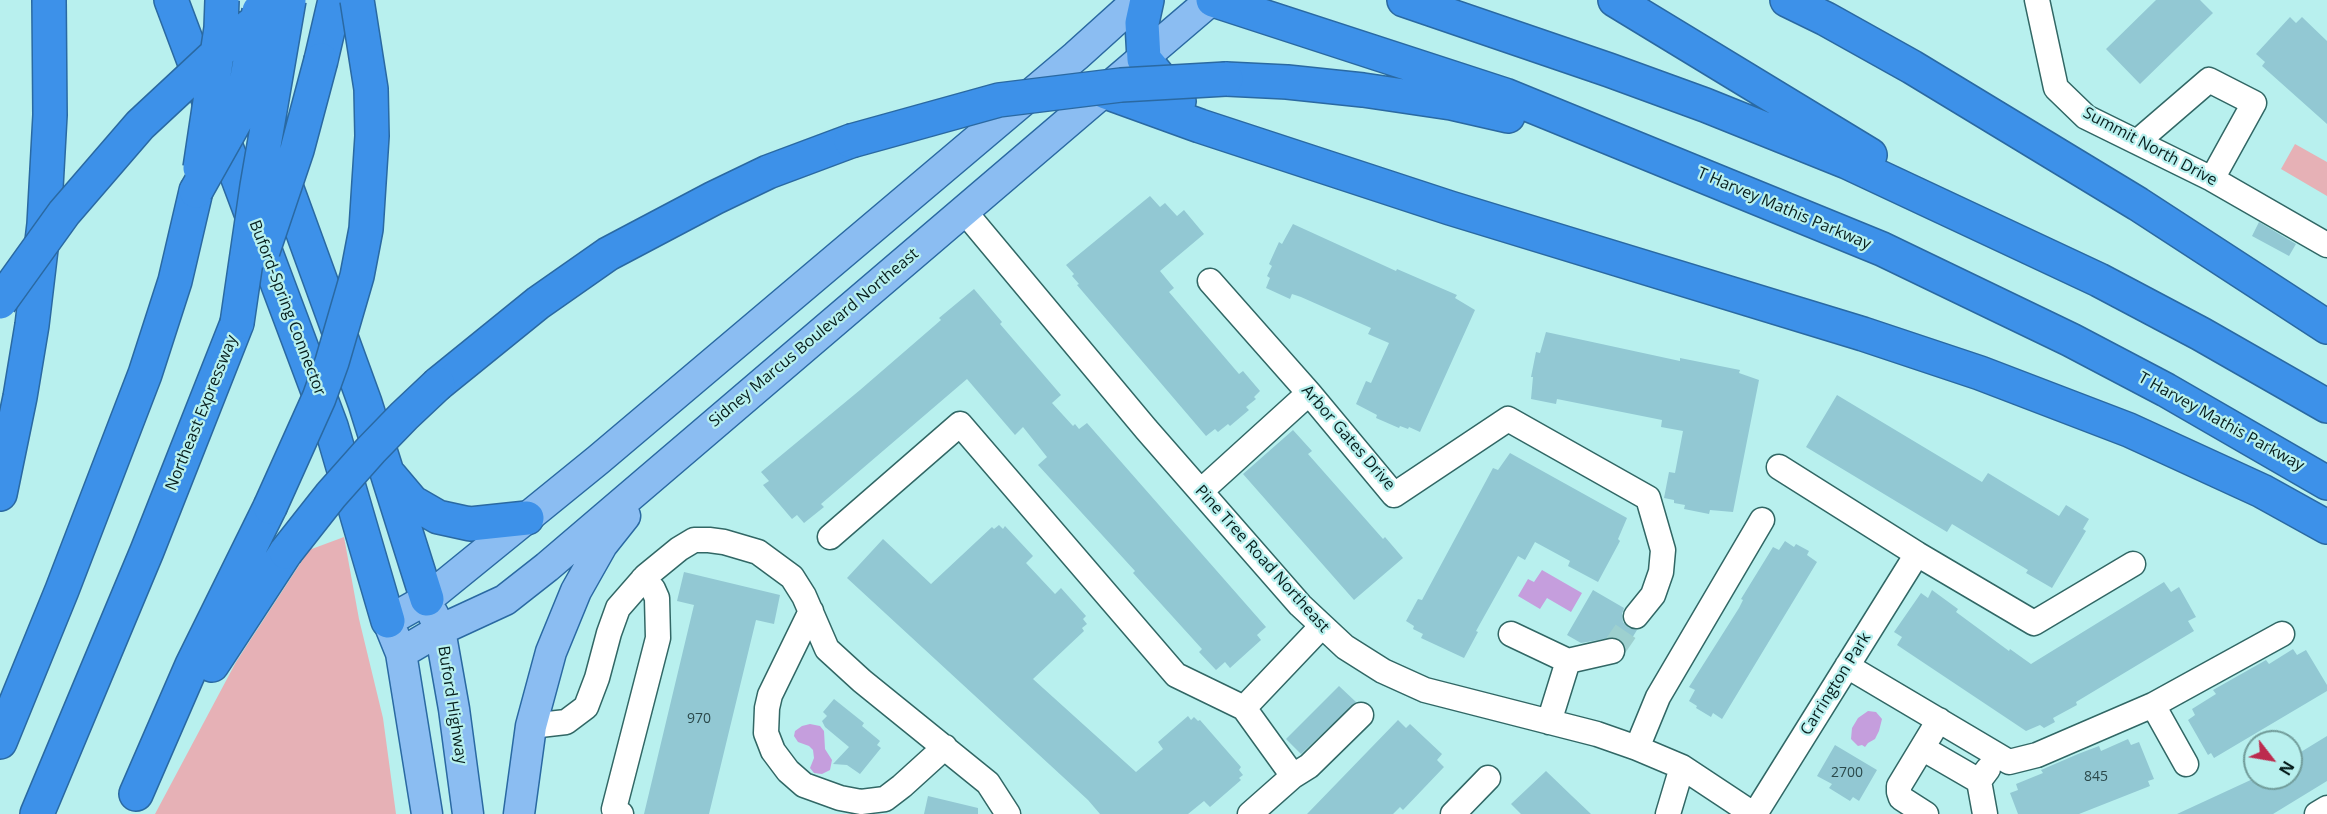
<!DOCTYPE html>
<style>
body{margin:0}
#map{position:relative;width:2327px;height:814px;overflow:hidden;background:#b8f0ee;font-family:"Open Sans",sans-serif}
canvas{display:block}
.north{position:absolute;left:2243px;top:730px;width:60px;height:60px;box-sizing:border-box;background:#b8f0ee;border:2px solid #719c9a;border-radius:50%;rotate:121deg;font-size:16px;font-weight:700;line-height:24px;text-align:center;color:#071e1d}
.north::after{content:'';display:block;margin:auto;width:21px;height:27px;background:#bc2b4e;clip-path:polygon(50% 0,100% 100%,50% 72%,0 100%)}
</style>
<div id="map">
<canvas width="2327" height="814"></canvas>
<div class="north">N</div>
</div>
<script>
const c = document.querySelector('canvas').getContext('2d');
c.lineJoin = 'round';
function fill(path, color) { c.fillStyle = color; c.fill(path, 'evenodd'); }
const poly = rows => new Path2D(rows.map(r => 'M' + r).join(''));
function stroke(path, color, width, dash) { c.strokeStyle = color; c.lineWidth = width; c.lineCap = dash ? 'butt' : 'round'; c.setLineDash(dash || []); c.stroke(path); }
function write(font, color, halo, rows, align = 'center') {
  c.font = font + ' "Open Sans",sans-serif'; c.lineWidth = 4.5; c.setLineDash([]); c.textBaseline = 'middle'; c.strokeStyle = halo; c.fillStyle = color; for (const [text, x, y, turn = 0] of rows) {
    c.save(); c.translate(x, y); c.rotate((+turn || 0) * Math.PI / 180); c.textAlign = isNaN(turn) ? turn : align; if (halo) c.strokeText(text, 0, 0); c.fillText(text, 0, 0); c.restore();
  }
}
const green = poly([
 [2295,144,2327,162,2327,196,2281,169],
 [344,537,359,619,383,718,396,814,155,814,236,662,309,550]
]);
const water = poly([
 [1542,570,1582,593,1571,612,1547,598,1540,609,1518,596,1528,579,1534,582],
 [1868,711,1876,712,1882,719,1879,731,1875,739,1868,743,1865,747,1862,745,1858,746,1851,739,1852,728,1858,718],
 [810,724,820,726,824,731,825,749,832,760,830,770,822,774,814,773,810,768,814,758,813,750,809,746,798,742,794,736,795,731,802,726]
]);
const building = poly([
 [2156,0,2200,0,2213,13,2140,84,2106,49],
 [2290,17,2296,23,2302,17,2327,41,2327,124,2262,66,2265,62,2256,54],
 [1150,196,1160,207,1165,203,1177,216,1184,210,1204,234,1160,271,1174,288,1169,292,1239,374,1243,371,1260,391,1254,397,1256,399,1246,407,1249,410,1230,426,1228,424,1218,432,1215,429,1206,436,1077,285,1079,284,1072,276,1074,274,1066,265],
 [2259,222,2296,244,2289,256,2252,236],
 [1293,224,1396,271,1397,269,1457,295,1455,298,1475,310,1420,432,1409,427,1408,429,1400,426,1399,428,1376,418,1377,415,1356,404,1366,381,1371,383,1389,343,1368,334,1371,328,1301,297,1292,294,1290,299,1266,288,1270,278,1267,276,1272,266,1269,264,1279,242,1282,244],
 [974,289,1002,322,1000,324,1061,395,1052,403,1073,426,1075,424,1079,429,1087,423,1266,627,1257,635,1261,640,1230,668,1225,662,1216,670,1199,652,1202,649,1133,573,1135,571,1038,465,1047,457,1023,427,1015,435,967,379,821,504,824,507,804,523,797,515,792,519,763,485,769,481,761,472,860,390,941,320,939,318],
 [1546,332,1680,361,1680,358,1740,370,1739,373,1759,380,1733,512,1710,510,1709,514,1684,509,1685,505,1674,503,1674,500,1664,498,1669,472,1675,473,1683,431,1661,427,1662,420,1557,399,1556,404,1531,399,1533,377,1531,377,1536,352,1540,353],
 [1837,395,1982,482,1988,473,2059,516,2066,505,2089,519,2083,529,2086,531,2052,588,2026,573,2028,570,1952,524,1947,532,1806,447],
 [1293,430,1312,451,1308,454,1383,539,1385,537,1403,558,1354,600,1243,474],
 [1510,453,1627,518,1618,539,1620,541,1598,582,1568,566,1570,561,1535,542,1525,560,1518,556,1476,631,1478,632,1464,658,1421,638,1423,634,1413,629,1414,626,1406,621,1418,599,1422,600,1493,468,1498,470],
 [999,525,1003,529,1005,526,1033,556,1026,563,1055,594,1061,588,1086,616,1083,619,1087,624,1082,628,1084,631,1033,679,1136,772,1163,749,1158,742,1188,716,1191,720,1194,717,1198,721,1200,720,1241,767,1239,770,1243,775,1239,778,1241,780,1210,807,1204,801,1188,814,1100,814,1088,800,847,578,883,539,931,584,992,527,994,529],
 [1785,541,1794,547,1796,544,1809,551,1807,555,1817,562,1722,719,1713,713,1711,717,1696,708,1697,706,1689,701,1695,690,1689,687,1739,608,1743,600,1741,599,1773,547,1779,550],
 [684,572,780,595,774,624,756,620,709,814,644,814,694,605,677,601],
 [2164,582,2171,592,2179,587,2196,617,2188,621,2194,631,2076,702,2077,705,2053,718,2055,722,2044,728,2040,725,2026,731,1897,645,1902,637,1894,632,1921,593,1928,598,1932,590,1958,609,1956,612,2009,651,2010,649,2031,664],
 [1593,590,1624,608,1622,614,1623,622,1628,627,1637,630,1626,648,1622,641,1616,637,1581,643,1567,635],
 [2293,649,2297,655,2306,650,2327,685,2327,691,2214,758,2211,753,2208,755,2188,720,2195,715,2192,709,2216,694,2213,690,2266,660,2269,664],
 [1339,686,1356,702,1301,754,1286,739],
 [834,699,864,723,862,726,880,741,877,745,881,748,860,774,847,765,833,764,849,747,825,727,822,721,827,716,823,712],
 [1398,720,1406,728,1410,724,1442,754,1437,760,1444,767,1403,810,1400,807,1393,814,1307,814],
 [2327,736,2327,781,2273,814,2177,814,2255,778,2291,778,2291,758],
 [2128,739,2131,745,2139,742,2154,779,2148,781,2150,786,2079,814,2018,814,2010,793,2018,790,2016,784,2043,773,2041,770,2078,754,2099,746,2101,751],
 [1835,745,1877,770,1859,801,1853,797,1850,801,1829,788,1832,784,1817,776],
 [1546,771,1572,796,1591,814,1521,814,1511,804],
 [928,796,978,808,978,814,924,814]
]);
const minorTunnel = poly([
 [1612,651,1636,616]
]);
const minor = poly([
 [2037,0,2056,88,2086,117,2212,179,2327,245],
 [2137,142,2209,80,2254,103,2212,179],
 [964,211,1146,429,1300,605,1345,647,1383,671,1425,690,1597,734,1637,748,1682,767,1753,814],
 [1210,281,1309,393,1394,495,1508,419,1648,498,1663,550,1661,572,1653,595,1636,616],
 [1779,467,1917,554,2034,623,2133,564],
 [1201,491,1309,393],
 [830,537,960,424,1176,675,1244,708,1293,776,1250,814],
 [811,611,770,695,767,708,766,733,773,751,788,771,804,785,840,798,861,802,885,799,902,786,945,747],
 [1511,634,1568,661],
 [1847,666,2009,762,2037,755,2153,705,2282,634],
 [2153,705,2186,764],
 [1244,708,1321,627],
 [1549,722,1568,661,1612,651],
 [531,726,566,722,586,707,597,678,609,633,618,608,646,576,679,549,694,540,709,540,724,542,758,552,792,577,804,596,827,649,862,681,988,783,1008,814],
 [1637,748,1658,697,1762,520],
 [1922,748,1979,781],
 [1293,776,1309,766,1361,715],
 [621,814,614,809,658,638,657,598,653,589,643,579],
 [1453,814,1488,778],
 [1668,814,1682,767],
 [1755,814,1917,554],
 [1926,814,1901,798,1899,792,1899,786,1939,720],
 [1985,814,1979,781,1988,769],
 [2317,814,2327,808]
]);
const major = poly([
 [433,614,440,630,454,709,468,814],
 [401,653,440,630,505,600,547,567,1211,0],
 [427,814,401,653,388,621,427,599,598,460,1076,56,1138,0],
 [519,814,531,726,551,652,576,591,602,545,625,516]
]);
const highway = poly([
 [171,0,331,426,388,621],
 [1147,0,1142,23,1144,59,1179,101],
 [1213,0,1505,95,1882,249,2071,340,2166,390,2327,483],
 [1404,0,1609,70,1705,105,1847,162,2099,280,2201,334,2327,406],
 [1615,0,1870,155],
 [1787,0,1826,19,1912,67,2138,204,2327,327],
 [321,60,335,0],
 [1226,79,1287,82,1363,90,1451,103,1508,116],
 [1106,92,1200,126,1450,208,1863,334,1980,373,2129,430,2262,491,2327,527],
 [279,167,365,403,427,599],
 [438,384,538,303,608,254,714,198,768,172,851,141],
 [390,476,412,502,438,517,470,524,527,518],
 [0,494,20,397,32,325,44,224,50,115,49,0],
 [212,665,286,552],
 [0,742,62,590,145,374,175,281,196,191],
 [136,794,192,665,270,507],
 [37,814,147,551,237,323]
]);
const highwayBridge = poly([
 [851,141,999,100,1121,85,1226,79],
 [200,168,221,28,222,0],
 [196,191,241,111,259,11],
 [263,251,297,150,321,60],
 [0,302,64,213,140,125,226,45,283,0],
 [237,323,257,186,289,0],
 [270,507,319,398,332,362,357,276,366,229,372,136,371,89,357,0],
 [286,552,331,495,371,450,404,416,438,384]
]);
const numberNames = [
 ["970",699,719],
 ["2700",1847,773],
 ["845",2096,777]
];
const streetNames = [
 ["Summit North Drive",2150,147,28],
 ["T Harvey Mathis Parkway",1784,209,23],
 ["Buford-Spring Connector",287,308,69],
 ["Sidney Marcus Boulevard Northeast",814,338,-40],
 ["Northeast Expressway",202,413,-68],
 ["T Harvey Mathis Parkway",2221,422,29],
 ["Arbor Gates Drive",1348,438,49],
 ["Pine Tree Road Northeast",1262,559,48],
 ["Carrington Park",1836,684,-58],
 ["Buford Highway",452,705,81]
];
fill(green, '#e6b1b6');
fill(water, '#c59edd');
fill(building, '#92c8d3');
stroke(minorTunnel, '#9dd0cf', 24, [24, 12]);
stroke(minor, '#316765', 27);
stroke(major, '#2a69a2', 33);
stroke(highway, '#2a69a2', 36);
stroke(minor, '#fff', 24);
stroke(major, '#8bbdf2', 30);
stroke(highway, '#3d91e9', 33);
stroke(highwayBridge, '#2a69a2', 36, []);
stroke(highwayBridge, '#3d91e9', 33);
write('14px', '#2a484a', null, numberNames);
write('16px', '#071e1d', '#b8f0ee', streetNames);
</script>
